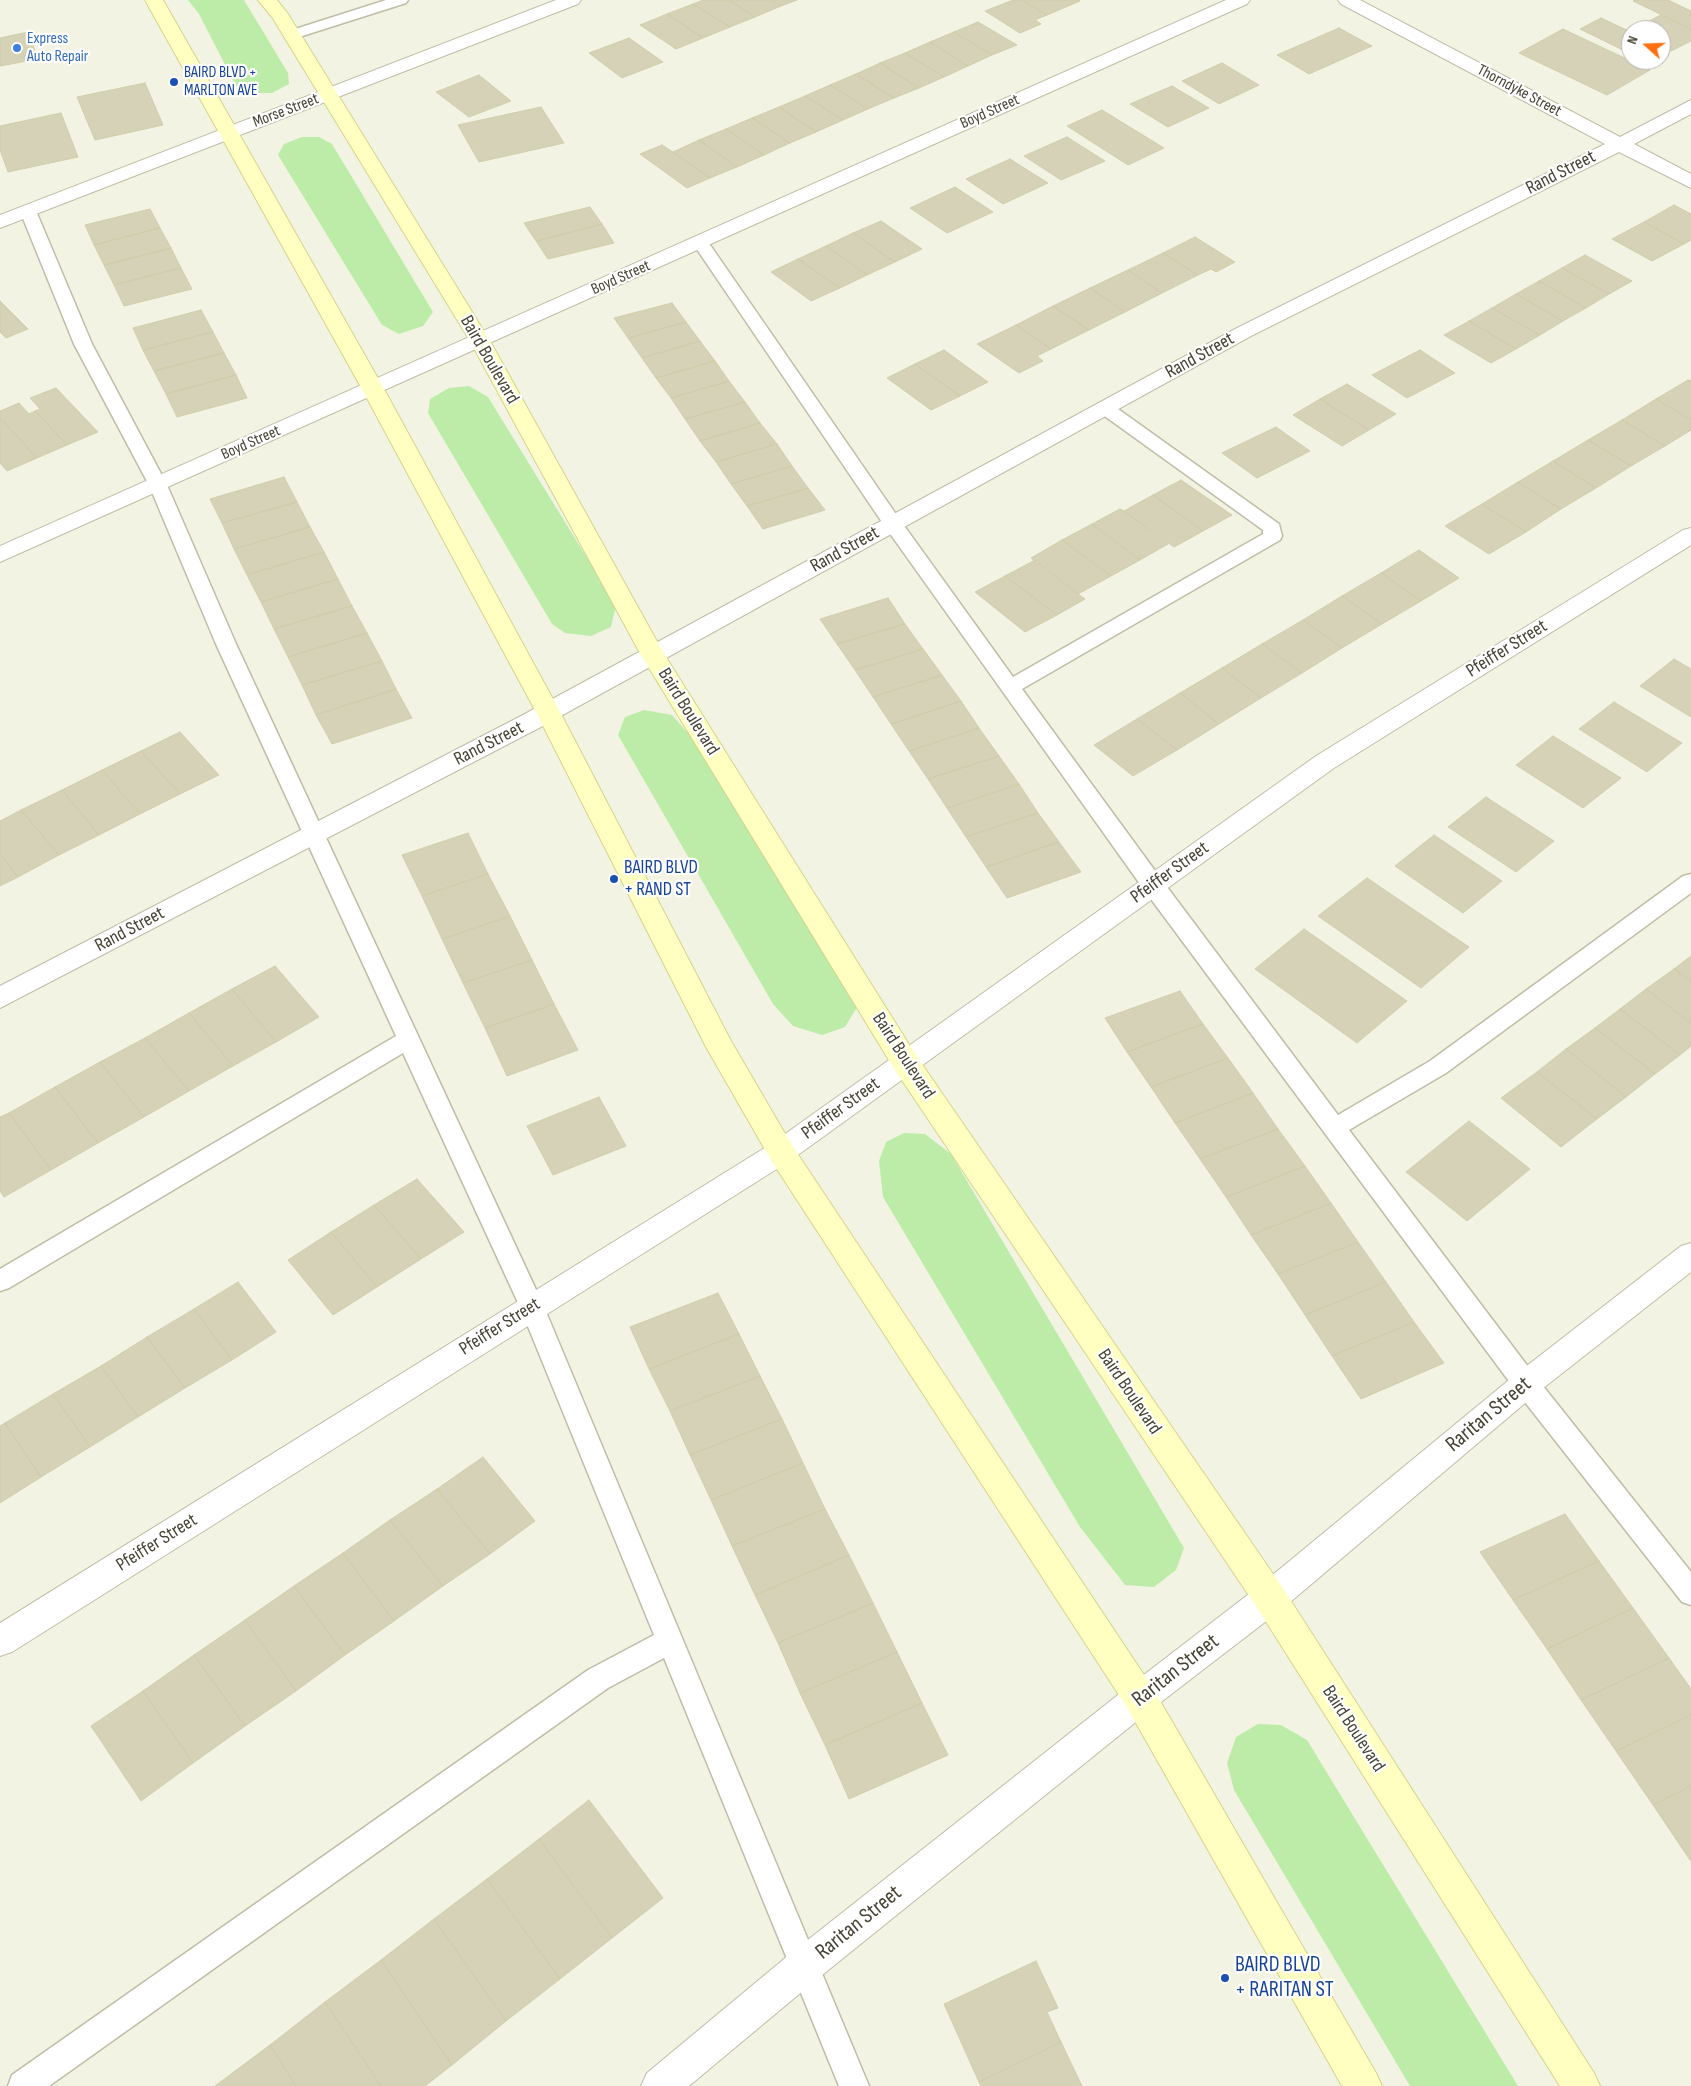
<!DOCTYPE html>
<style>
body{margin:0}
#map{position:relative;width:1691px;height:2086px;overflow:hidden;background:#f3f3e3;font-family:"Sofia Sans Condensed",sans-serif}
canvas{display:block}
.north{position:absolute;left:1621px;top:20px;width:50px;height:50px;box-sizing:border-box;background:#fff;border:1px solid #b5b4ad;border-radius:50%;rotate:290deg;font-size:14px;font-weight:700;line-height:20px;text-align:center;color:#464333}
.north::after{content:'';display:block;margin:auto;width:18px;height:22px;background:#ff6f0f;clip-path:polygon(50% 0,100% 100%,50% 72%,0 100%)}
</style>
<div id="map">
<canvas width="1691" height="2086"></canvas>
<div class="north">N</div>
</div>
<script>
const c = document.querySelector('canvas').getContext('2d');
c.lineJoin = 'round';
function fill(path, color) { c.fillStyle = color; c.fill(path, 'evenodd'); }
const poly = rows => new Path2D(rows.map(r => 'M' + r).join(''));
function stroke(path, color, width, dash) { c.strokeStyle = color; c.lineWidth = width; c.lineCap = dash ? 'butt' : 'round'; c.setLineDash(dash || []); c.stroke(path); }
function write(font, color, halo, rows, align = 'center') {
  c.font = font + ' "Sofia Sans Condensed",sans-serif'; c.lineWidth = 4.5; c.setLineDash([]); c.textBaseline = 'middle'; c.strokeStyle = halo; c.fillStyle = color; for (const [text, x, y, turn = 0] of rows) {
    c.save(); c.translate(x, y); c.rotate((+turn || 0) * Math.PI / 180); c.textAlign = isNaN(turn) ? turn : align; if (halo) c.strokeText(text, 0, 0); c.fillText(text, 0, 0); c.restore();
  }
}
const green = poly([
 [188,0,244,0,288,73,289,84,272,93,249,93,236,86,199,14],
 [302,137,319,137,332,144,433,312,423,326,399,334,382,325,278,155,284,144],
 [469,386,488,397,616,605,611,627,591,636,565,633,552,624,428,413,430,399,449,388],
 [644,710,672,715,695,741,859,1004,845,1027,822,1035,793,1026,773,1004,618,735,625,717],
 [904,1133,925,1134,951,1154,1184,1548,1176,1570,1154,1587,1125,1585,1080,1527,883,1197,879,1161,886,1142],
 [1258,1724,1281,1725,1307,1740,1518,2086,1410,2086,1234,1790,1227,1763,1236,1737]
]);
const building = poly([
 [703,0,729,0,755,17,730,27,693,4,703,0],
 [729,0,771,0,781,6,755,17,729,0],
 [771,0,797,0,781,6,771,0],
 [1013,0,1022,0,1047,15,1035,20,1041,24,1020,33,985,11,1013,0],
 [1022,0,1077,0,1080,1,1047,15,1022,0],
 [1636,0,1668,0,1691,11,1691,29,1633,1,1636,0],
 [693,4,730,27,703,38,667,14,693,4],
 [667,14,703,38,676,49,640,25,667,14],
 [1661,15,1691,29,1691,41,1671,51,1661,47,1661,30,1629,31,1661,15],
 [1601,18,1631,32,1631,54,1580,29,1601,18],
 [978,22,1017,45,992,55,954,32,978,22],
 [1339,28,1372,46,1309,74,1277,55,1339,28],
 [1563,29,1650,70,1607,95,1519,53,1563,29],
 [28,32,38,59,0,66,0,38,28,32],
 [954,32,992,55,968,66,930,42,954,32],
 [629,38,663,62,622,78,589,53,629,38],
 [930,42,968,66,944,77,905,53,930,42],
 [905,53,944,77,919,88,880,63,905,53],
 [880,63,919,88,894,98,856,74,880,63],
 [1222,63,1259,85,1219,104,1182,81,1222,63],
 [856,74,894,98,868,109,830,85,856,74],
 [479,75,511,101,469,117,436,92,479,75],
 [145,83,163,125,95,140,77,97,145,83],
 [830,85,868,109,843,120,805,96,830,85],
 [1172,86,1209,108,1168,127,1130,104,1172,86],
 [805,96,843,120,816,132,779,107,805,96],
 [541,107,564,143,479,162,458,125,541,107],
 [779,107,816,132,790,143,752,118,779,107],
 [1102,110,1164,148,1128,165,1067,126,1102,110],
 [61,113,78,157,8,172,0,150,0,126,61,113],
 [752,118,790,143,764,155,726,129,752,118],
 [726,129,764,155,737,167,699,140,726,129],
 [1067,137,1105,161,1061,180,1024,156,1067,137],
 [699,140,737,167,710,178,673,152,699,140],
 [662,145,673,152,710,178,687,188,640,154,662,145],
 [1010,159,1048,183,1003,204,966,179,1010,159],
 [955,187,993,212,947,233,910,208,955,187],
 [1674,205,1691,214,1691,240,1684,244,1644,222,1674,205],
 [590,207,602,224,536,241,524,223,590,207],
 [150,209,160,228,94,245,85,225,150,209],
 [881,221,922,249,895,262,853,233,881,221],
 [1644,222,1684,244,1652,261,1612,239,1644,222],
 [602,224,614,243,548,259,536,241,602,224],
 [160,228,171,248,104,265,94,245,160,228],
 [853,233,895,262,867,275,826,246,853,233],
 [1195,237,1235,262,1216,272,1211,269,1198,275,1163,253,1195,237],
 [826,246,867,275,840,288,798,259,826,246],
 [171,248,181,268,114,285,104,265,171,248],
 [1163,253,1198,275,1162,293,1128,270,1163,253],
 [1585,255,1632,281,1609,294,1562,268,1585,255],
 [798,259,840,288,811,301,771,272,798,259],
 [181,268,192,289,124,306,114,285,181,268],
 [1562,268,1609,294,1586,308,1539,281,1562,268],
 [1128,270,1162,293,1125,312,1090,288,1128,270],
 [1539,281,1586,308,1563,321,1516,294,1539,281],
 [1090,288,1125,312,1089,330,1053,306,1090,288],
 [1516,294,1563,321,1540,335,1492,308,1516,294],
 [0,301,28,329,6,338,0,332,0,301],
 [672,303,686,322,628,338,614,318,672,303],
 [1053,306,1089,330,1051,349,1016,325,1053,306],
 [1492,308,1540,335,1516,349,1469,321,1492,308],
 [201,310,213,332,143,350,133,328,201,310],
 [1469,321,1516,349,1491,363,1444,335,1469,321],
 [686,322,700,341,642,358,628,338,686,322],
 [1016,325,1051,349,1037,356,1043,361,1019,373,977,344,1016,325],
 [213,332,224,353,154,371,143,350,213,332],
 [700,341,715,361,656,378,642,358,700,341],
 [944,350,988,382,960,396,915,364,944,350],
 [1420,350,1455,373,1407,398,1372,375,1420,350],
 [224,353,236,375,166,394,154,371,224,353],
 [715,361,729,381,671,398,656,378,715,361],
 [915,364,960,396,931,410,887,378,915,364],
 [236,375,247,398,177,417,166,394,236,375],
 [1688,380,1691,381,1691,420,1656,399,1688,380],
 [729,381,745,402,685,419,671,398,729,381],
 [1347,384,1396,414,1369,430,1320,399,1347,384],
 [56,388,98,432,67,445,35,411,40,409,30,398,56,388],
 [1320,399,1369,430,1342,446,1293,415,1320,399],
 [1656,399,1691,420,1691,430,1665,446,1622,420,1656,399],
 [745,402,760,423,700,441,685,419,745,402],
 [19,403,29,414,35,411,67,445,37,458,0,418,0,411,19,403],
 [0,418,37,458,7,471,0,463,0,418],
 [1622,420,1665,446,1631,466,1588,440,1622,420],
 [760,423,777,444,716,462,700,441,760,423],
 [1276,427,1310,451,1257,478,1222,453,1276,427],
 [1588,440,1631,466,1596,488,1553,461,1588,440],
 [777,444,792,466,731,484,716,462,777,444],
 [1553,461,1596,488,1561,509,1518,482,1553,461],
 [792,466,808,488,747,506,731,484,792,466],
 [284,477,297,502,222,523,210,499,284,477],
 [1181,480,1232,515,1203,531,1153,495,1181,480],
 [1518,482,1561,509,1526,532,1482,504,1518,482],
 [808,488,825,510,763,529,747,506,808,488],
 [1153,495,1203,531,1174,547,1124,511,1153,495],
 [297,502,310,527,234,549,222,523,297,502],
 [1482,504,1526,532,1489,554,1445,526,1482,504],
 [1120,509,1124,511,1168,544,1140,560,1092,524,1120,509],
 [1092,524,1140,560,1111,576,1062,540,1092,524],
 [310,527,324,552,247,575,234,549,310,527],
 [1062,540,1111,576,1078,594,1031,558,1062,540],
 [1419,550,1459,578,1421,601,1381,573,1419,550],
 [324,552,338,579,261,602,247,575,324,552],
 [1035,560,1078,594,1085,599,1057,615,1005,576,1035,560],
 [1381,573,1421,601,1382,624,1342,596,1381,573],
 [1005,576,1057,615,1025,632,975,592,1005,576],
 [338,579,352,606,274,629,261,602,338,579],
 [1342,596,1382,624,1342,648,1303,620,1342,596],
 [888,598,905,624,837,644,820,619,888,598],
 [352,606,367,633,288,657,274,629,352,606],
 [1303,620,1342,648,1302,673,1262,644,1303,620],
 [905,624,923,649,855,670,837,644,905,624],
 [367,633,382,661,302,685,288,657,367,633],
 [1262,644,1302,673,1261,698,1222,668,1262,644],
 [923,649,942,675,873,697,855,670,923,649],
 [1674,659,1691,669,1691,717,1640,686,1674,659],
 [382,661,396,689,316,715,302,685,382,661],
 [1222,668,1261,698,1219,724,1180,693,1222,668],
 [942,675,961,701,891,724,873,697,942,675],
 [396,689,412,718,332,744,316,715,396,689],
 [1180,693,1219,724,1177,750,1137,719,1180,693],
 [961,701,979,728,909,751,891,724,961,701],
 [1614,702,1682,743,1647,772,1579,729,1614,702],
 [1137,719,1177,750,1133,776,1094,745,1137,719],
 [979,728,999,756,928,779,909,751,979,728],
 [180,732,219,775,180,794,141,751,180,732],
 [1553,736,1621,778,1583,808,1516,765,1553,736],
 [141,751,180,794,140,814,102,770,141,751],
 [999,756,1019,784,947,808,928,779,999,756],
 [102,770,140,814,99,835,62,790,102,770],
 [1019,784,1038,813,966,837,947,808,1019,784],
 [62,790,99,835,59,855,21,810,62,790],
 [1486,797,1554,841,1516,872,1448,827,1486,797],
 [21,810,59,855,18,877,0,854,0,821,21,810],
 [1038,813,1059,842,986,867,966,837,1038,813],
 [468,833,488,874,422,896,402,855,468,833],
 [1434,835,1502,881,1463,913,1395,866,1434,835],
 [1059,842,1081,872,1007,898,986,867,1059,842],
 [0,854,18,877,0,886,0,854],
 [488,874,510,916,442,939,422,896,488,874],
 [1367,878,1469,947,1421,988,1318,916,1367,878],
 [510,916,532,960,463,983,442,939,510,916],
 [1304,929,1407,1001,1357,1043,1255,969,1304,929],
 [1691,956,1691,981,1674,969,1691,956],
 [532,960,554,1004,485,1028,463,983,532,960],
 [275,966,319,1017,276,1042,232,989,275,966],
 [1674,969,1691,981,1691,1023,1646,989,1674,969],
 [232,989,276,1042,233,1066,189,1013,232,989],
 [1646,989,1691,1023,1691,1046,1680,1055,1620,1009,1646,989],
 [1180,991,1203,1024,1127,1052,1105,1018,1180,991],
 [554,1004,578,1050,507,1076,485,1028,554,1004],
 [1620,1009,1680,1055,1655,1074,1595,1028,1620,1009],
 [189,1013,233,1066,189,1091,145,1038,189,1013],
 [1203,1024,1228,1058,1151,1087,1127,1052,1203,1024],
 [1595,1028,1655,1074,1626,1097,1566,1049,1595,1028],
 [145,1038,189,1091,144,1117,100,1062,145,1038],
 [1566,1049,1626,1097,1597,1119,1537,1072,1566,1049],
 [1228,1058,1253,1093,1175,1123,1151,1087,1228,1058],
 [100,1062,144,1117,98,1143,55,1087,100,1062],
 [1537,1072,1597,1119,1561,1147,1501,1098,1537,1072],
 [55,1087,98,1143,51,1170,9,1113,55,1087],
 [1253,1093,1278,1129,1200,1159,1175,1123,1253,1093],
 [599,1097,626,1146,553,1175,527,1126,599,1097],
 [9,1113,51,1170,4,1197,0,1191,0,1117,9,1113],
 [1469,1121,1530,1169,1467,1221,1406,1172,1469,1121],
 [1278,1129,1305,1166,1226,1197,1200,1159,1278,1129],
 [1305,1166,1331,1203,1251,1235,1226,1197,1305,1166],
 [417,1179,464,1232,421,1259,374,1205,417,1179],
 [1331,1203,1358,1242,1278,1274,1251,1235,1331,1203],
 [374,1205,421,1259,377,1287,331,1232,374,1205],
 [331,1232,377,1287,333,1315,288,1260,331,1232],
 [1358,1242,1386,1282,1305,1315,1278,1274,1358,1242],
 [238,1282,276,1332,232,1360,194,1309,238,1282],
 [1386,1282,1414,1322,1332,1356,1305,1315,1386,1282],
 [718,1293,739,1334,649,1369,630,1327,718,1293],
 [194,1309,232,1360,185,1388,147,1337,194,1309],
 [1414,1322,1444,1363,1361,1399,1332,1356,1414,1322],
 [739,1334,760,1376,670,1411,649,1369,739,1334],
 [147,1337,185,1388,138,1417,101,1366,147,1337],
 [101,1366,138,1417,90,1447,53,1394,101,1366],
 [760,1376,782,1419,690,1455,670,1411,760,1376],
 [53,1394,90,1447,41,1477,5,1423,53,1394],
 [782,1419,803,1463,711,1500,690,1455,782,1419],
 [5,1423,41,1477,0,1503,0,1426,5,1423],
 [483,1457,535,1521,490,1554,437,1489,483,1457],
 [803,1463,825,1509,732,1546,711,1500,803,1463],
 [437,1489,490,1554,443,1586,390,1520,437,1489],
 [825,1509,849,1555,755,1595,732,1546,825,1509],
 [1565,1514,1599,1561,1513,1600,1480,1552,1565,1514],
 [390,1520,443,1586,394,1621,343,1553,390,1520],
 [343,1553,394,1621,345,1655,294,1586,343,1553],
 [849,1555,873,1603,778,1643,755,1595,849,1555],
 [1599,1561,1633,1608,1547,1649,1513,1600,1599,1561],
 [294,1586,345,1655,296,1691,245,1620,294,1586],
 [873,1603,897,1652,800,1693,778,1643,873,1603],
 [1633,1608,1669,1658,1581,1700,1547,1649,1633,1608],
 [245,1620,296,1691,245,1726,194,1655,245,1620],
 [897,1652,922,1703,825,1745,800,1693,897,1652],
 [194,1655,245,1726,193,1763,143,1691,194,1655],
 [1669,1658,1691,1689,1691,1715,1616,1751,1581,1700,1669,1658],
 [143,1691,193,1763,141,1801,91,1726,143,1691],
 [922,1703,948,1755,849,1799,825,1745,922,1703],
 [1691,1715,1691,1786,1653,1805,1616,1751,1691,1715],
 [1691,1786,1691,1860,1690,1860,1653,1805,1691,1786],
 [589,1800,663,1898,612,1938,539,1839,589,1800],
 [539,1839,612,1938,560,1979,487,1879,539,1839],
 [487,1879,560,1979,506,2021,434,1919,487,1879],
 [434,1919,506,2021,452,2065,381,1960,434,1919],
 [381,1960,452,2065,425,2086,381,2086,325,2002,381,1960],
 [1036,1961,1058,2008,1047,2012,1061,2042,979,2082,944,2004,1036,1961],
 [325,2002,381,2086,296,2086,270,2045,325,2002],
 [1061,2042,1082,2086,981,2086,979,2082,1061,2042],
 [270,2045,296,2086,215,2086,270,2045]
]);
const lane = poly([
 [386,0,408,0,406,3,296,38,286,38,284,35,286,32,386,0],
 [28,206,36,211,92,344,167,485,236,644,544,1307,869,2086,839,2086,664,1658,608,1688,49,2086,8,2086,12,2075,588,1670,654,1635,520,1307,403,1053,9,1288,0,1291,0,1269,396,1036,216,644,149,485,74,344,20,211,28,206],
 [700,237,706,239,900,520,1013,677,1263,534,1263,530,1099,412,1096,408,1099,404,1111,404,1279,524,1282,536,1280,540,1022,689,1161,879,1338,1115,1430,1061,1683,876,1691,874,1691,893,1446,1073,1349,1130,1535,1376,1691,1572,1691,1605,1682,1602,1517,1392,1145,891,886,528,692,242,700,237]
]);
const street = poly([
 [556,0,581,0,578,4,0,228,0,215,556,0],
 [1226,0,1250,0,1247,4,0,562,0,546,1226,0],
 [1338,0,1360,0,1620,137,1691,100,1691,114,1634,144,1691,174,1691,188,1619,152,1251,336,539,728,0,1008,0,986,521,716,1237,328,1605,144,1341,4,1338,0],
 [1691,528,1691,545,1334,768,791,1160,12,1652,0,1656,0,1623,771,1144,1316,756,1683,530,1691,528],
 [1691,1243,1691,1272,1537,1393,1282,1609,1152,1709,816,1980,689,2086,641,2086,647,2073,790,1954,1128,1687,1258,1587,1515,1375,1681,1246,1691,1243]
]);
const secondary = poly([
 [145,0,163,0,384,389,560,712,731,1041,791,1144,1152,1687,1376,2073,1382,2086,1342,2086,1128,1709,771,1160,706,1047,536,712,362,389,145,0],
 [258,0,277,0,288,14,490,341,664,654,915,1054,1282,1587,1594,2073,1600,2086,1560,2086,1258,1609,895,1070,641,655,470,341,272,17,258,0]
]);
const markers = [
 [17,48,5,"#3f7fe0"],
 [174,82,5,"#1a4fb4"],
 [614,879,5,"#1a4fb4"],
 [1225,1978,5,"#1a4fb4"]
];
const farShopnames = [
 ["Express",27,39],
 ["Auto Repair",27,57]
];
const farTransitnames = [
 ["BAIRD BLVD +",184,73],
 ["MARLTON AVE",184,91]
];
const farStreetnames = [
 ["Thorndyke Street",1519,91,28],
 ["Morse Street",286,111,-21],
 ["Boyd Street",990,112,-24],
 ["Boyd Street",621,278,-24],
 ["Boyd Street",251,443,-24]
];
const streetNames = [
 ["Rand Street",1561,173,-27],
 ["Rand Street",1200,356,-29],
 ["Baird Boulevard",489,360,60],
 ["Rand Street",845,550,-29],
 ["Pfeiffer Street",1507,649,-32],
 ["Baird Boulevard",688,712,58],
 ["Rand Street",489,744,-27],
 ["Pfeiffer Street",1170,873,-36],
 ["Rand Street",130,930,-28],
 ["Baird Boulevard",903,1056,57],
 ["Pfeiffer Street",841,1109,-36],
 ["Pfeiffer Street",500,1327,-32],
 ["Baird Boulevard",1129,1392,56],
 ["Pfeiffer Street",157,1543,-32],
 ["Baird Boulevard",1353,1729,57]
];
const transitNames = [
 ["BAIRD BLVD",624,868],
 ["+ RAND ST",624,890]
];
const nearStreetnames = [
 ["Raritan Street",1489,1415,-40],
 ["Raritan Street",1176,1671,-38],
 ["Raritan Street",859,1923,-39]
];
const nearTransitnames = [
 ["BAIRD BLVD",1235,1965],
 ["+ RARITAN ST",1235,1990]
];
fill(green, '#bceca8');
fill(building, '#d6d2b8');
stroke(building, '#d1ccaa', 1);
stroke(lane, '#c0bda5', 3);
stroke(street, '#c0bda5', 2);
stroke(secondary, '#d4d48c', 2);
fill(lane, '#fff');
fill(street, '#fff');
fill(secondary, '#ffffc2');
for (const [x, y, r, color] of markers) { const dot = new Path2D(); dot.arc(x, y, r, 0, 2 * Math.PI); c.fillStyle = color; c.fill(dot); stroke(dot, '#fff', 2); }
write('16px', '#366cbe', '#fff', farShopnames, 'left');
write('16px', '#164399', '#fff', farTransitnames, 'left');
write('16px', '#464333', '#fff', farStreetnames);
write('19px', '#464333', '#fff', streetNames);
write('19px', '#164399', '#fff', transitNames, 'left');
write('22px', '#464333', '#fff', nearStreetnames);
write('22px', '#164399', '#fff', nearTransitnames, 'left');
</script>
